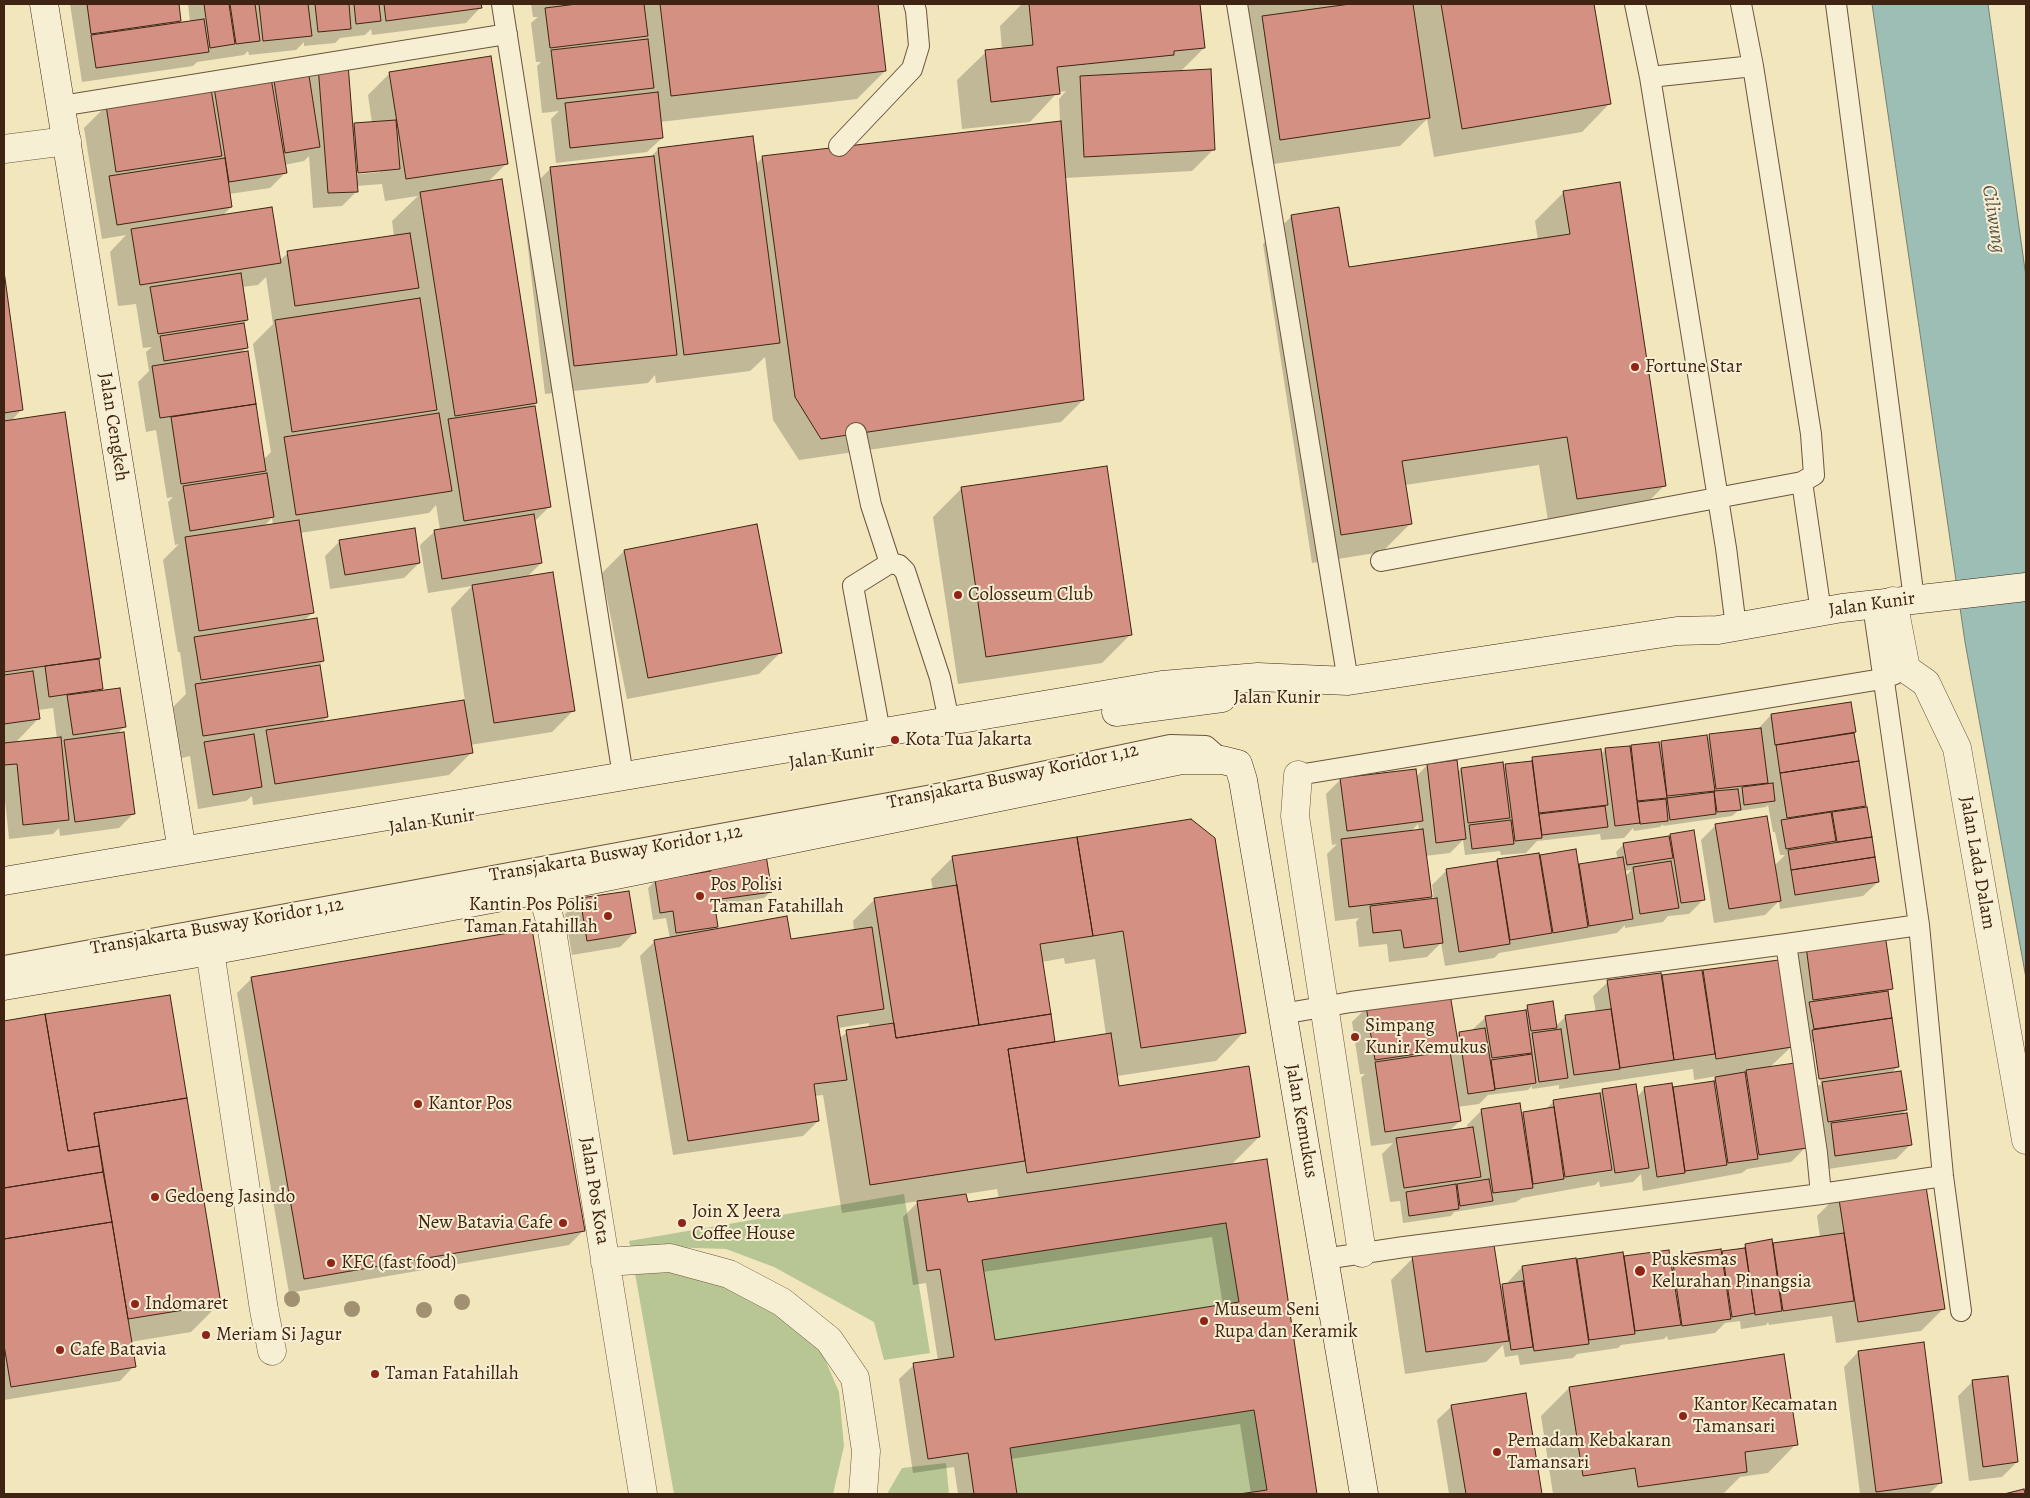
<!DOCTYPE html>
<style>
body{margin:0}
#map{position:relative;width:2030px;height:1498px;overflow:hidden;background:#f2e6bd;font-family:Alegreya,serif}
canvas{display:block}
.frame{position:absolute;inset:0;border:5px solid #402413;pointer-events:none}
</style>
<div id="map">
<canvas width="2030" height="1498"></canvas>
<div class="frame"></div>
</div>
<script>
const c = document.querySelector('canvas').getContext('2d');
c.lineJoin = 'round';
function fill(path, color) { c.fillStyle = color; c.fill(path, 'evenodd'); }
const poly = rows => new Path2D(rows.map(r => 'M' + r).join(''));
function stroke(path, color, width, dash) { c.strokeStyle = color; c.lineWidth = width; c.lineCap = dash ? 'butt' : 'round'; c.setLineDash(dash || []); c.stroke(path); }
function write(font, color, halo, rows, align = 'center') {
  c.font = font + ' Alegreya,serif'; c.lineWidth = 4; c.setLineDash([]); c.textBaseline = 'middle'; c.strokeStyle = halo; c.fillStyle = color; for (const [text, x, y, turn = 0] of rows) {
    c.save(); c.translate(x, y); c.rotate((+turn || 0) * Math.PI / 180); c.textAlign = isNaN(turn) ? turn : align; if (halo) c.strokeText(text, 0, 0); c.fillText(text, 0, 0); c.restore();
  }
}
const green = poly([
 [904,1194,930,1353,884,1360,874,1322,774,1267,726,1249,665,1247,632,1253,629,1241],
 [1226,1223,1239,1302,995,1340,982,1260],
 [670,1271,725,1282,778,1311,821,1350,839,1392,844,1446,833,1494,674,1494,635,1273],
 [1254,1410,1267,1490,1239,1494,1017,1494,1010,1448],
 [946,1463,949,1494,887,1494,902,1468]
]);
const water = poly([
 [1872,4,1988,4,2026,277,2026,978,1965,642,1872,4]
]);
const shadow = poly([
 [70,4,177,4,180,21,176,24,190,22,188,4,480,4,480,8,466,23,372,35,371,29,365,35,340,38,335,43,304,46,304,42,296,50,249,55,248,51,244,55,197,62,193,66,82,82],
 [531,4,877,4,885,71,857,99,660,122,662,138,647,152,556,163,551,119,559,111,542,113,537,66,541,62,536,62,531,23,538,17,533,17],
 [1022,4,1198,4,1204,48,1180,72,1214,149,1192,171,1065,178,1083,400,1061,422,799,460,773,420,765,357,750,371,656,383,655,375,648,383,545,394,522,197,551,168,650,157,659,149,755,165,763,157,1060,122,1059,99,1066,91,1058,92,1030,122,962,129,957,80,986,52,1002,50,1000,26],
 [1239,4,1593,4,1610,103,1582,132,1434,157,1427,119,1400,146,1252,167,1234,46],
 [318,68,352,127,354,124,372,123,368,95,390,73,507,163,487,183,536,403,531,408,549,507,534,522,541,563,526,578,574,710,552,732,470,745,471,753,449,775,253,805,252,796,246,801,198,809,190,756,181,758,173,707,186,694,180,652,178,652,163,560,179,544,175,545,168,502,173,497,167,498,156,430,146,432,138,382,149,371,146,352,152,347,143,348,136,304,118,306,110,252,126,235,102,239,84,128,106,106,215,88,308,78],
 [309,156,313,208,342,206,357,191,356,186,382,184,385,201,418,196,392,221,394,236,288,253,279,261,222,216,231,207,229,194,270,188,285,173,284,165,304,161],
 [380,170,380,172,352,175,351,172],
 [266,277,273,324,253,344,271,452,263,460,247,352,241,353,246,348,243,324,247,320,242,287,258,285],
 [436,505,440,530,435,531,420,545,428,593,472,586,451,608,465,701,321,723,327,717,319,665,323,661,304,621,312,613,300,533,429,513],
 [272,518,273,525,264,526],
 [1564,192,1665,485,1636,514,1549,527,1539,465,1405,485,1411,523,1382,552,1312,563,1263,244,1292,216,1348,268,1538,240,1535,221],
 [4,280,22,409,11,421,100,657,98,659,102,689,99,692,124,727,117,734,134,813,119,828,60,836,59,828,53,834,9,839,4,790],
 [53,708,57,739,15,743,39,718,38,710],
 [962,488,1130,635,1102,663,958,684,933,517],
 [756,526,781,652,759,674,627,699,602,573,624,551],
 [340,541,419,563,404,578,330,589,325,556],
 [1850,703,1865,805,1861,809,1870,837,1878,882,1863,896,1780,909,1779,901,1765,915,1714,923,1701,840,1716,825,1774,866,1785,855,1780,855,1775,832,1773,832,1768,805,1766,807,1738,811,1732,816,1663,826,1663,824,1660,827,1634,831,1633,828,1624,838,1601,840,1600,834,1537,841,1526,853,1501,855,1500,851,1465,855,1463,840,1450,853,1425,856,1430,897,1427,900,1434,899,1432,885,1447,870,1496,862,1498,860,1575,851,1577,865,1618,859,1616,852,1624,844,1668,837,1670,835,1704,899,1689,914,1668,916,1663,922,1625,928,1625,925,1617,933,1499,953,1494,958,1445,966,1441,943,1427,957,1389,962,1387,944,1359,947,1356,922,1359,918,1335,921,1327,854,1337,844,1332,845,1326,794,1341,779,1416,777,1427,765,1457,773,1461,769,1503,769,1506,765,1529,763,1533,758,1600,755,1606,749,1658,743,1658,745,1661,742,1707,739,1710,735,1757,730,1771,715],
 [1418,824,1419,830,1411,831],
 [1632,870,1625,876,1624,871],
 [1191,821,1244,1032,1216,1061,1117,1076,1118,1087,1259,1137,1231,1165,1266,1160,1316,1494,1247,1494,1251,1494,1240,1424,1011,1459,1016,1494,958,1494,954,1467,913,1473,899,1379,914,1365,938,1361,926,1283,913,1285,903,1217,919,1201,842,1213,823,1095,814,1096,818,1121,803,1136,673,1155,640,956,655,941,670,939,666,918,653,920,648,888,655,881,704,873,711,865,771,891,764,898,714,906,717,926,712,931,790,941,854,931,853,921,875,899,933,890,931,879,953,857],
 [1064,958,1065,964,1095,959,1106,1035,1054,1043,1042,962],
 [869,1023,869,1028,847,1032,839,1039,838,1028],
 [997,1189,999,1199,967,1204,965,1194],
 [1212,1237,1223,1306,994,1342,983,1272],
 [628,892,635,932,620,947,572,955,565,914,580,900],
 [1806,947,1892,988,1887,992,1897,1067,1891,1074,1906,1110,1901,1115,1910,1145,1896,1159,1821,1170,1792,961],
 [1812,1042,1815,1042,1821,1085,1818,1085],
 [1701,971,1702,973,1703,971,1791,1047,1770,1067,1806,1147,1791,1162,1747,1169,1742,1173,1643,1191,1641,1174,1633,1182,1600,1187,1599,1181,1595,1185,1522,1198,1516,1202,1454,1212,1451,1216,1403,1223,1400,1201,1390,1202,1382,1154,1393,1143,1371,1146,1361,1078,1365,1074,1360,1074,1352,1022,1367,1007,1456,1037,1459,1033,1471,1031,1486,1017,1523,1011,1528,1007,1556,1026,1566,1016,1596,1012,1593,996,1608,982],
 [1693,1069,1694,1080,1717,1076,1711,1083,1671,1088,1645,1088,1637,1097,1603,1090,1598,1094,1554,1101,1545,1110,1523,1113,1520,1115,1482,1110,1467,1125,1468,1129,1449,1131,1460,1121,1457,1107,1479,1104,1488,1095,1528,1090,1532,1086,1532,1089,1559,1085,1559,1089],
 [252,978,584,1230,569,1245,289,1293,237,993],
 [168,996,219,1304,191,1332,130,1342,134,1366,120,1381,4,1400,4,1023],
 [1839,1194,1943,1309,1921,1331,1836,1343,1832,1316,1769,1325,1768,1322,1766,1325,1741,1329,1740,1321,1725,1323,1715,1333,1668,1340,1667,1336,1664,1339,1621,1345,1618,1348,1577,1354,1573,1358,1520,1365,1518,1355,1505,1357,1503,1345,1486,1362,1405,1374,1391,1280,1413,1258,1500,1287,1508,1284,1508,1282,1522,1267,1622,1254,1622,1258,1668,1251,1669,1260,1672,1257,1721,1254,1723,1252,1741,1250,1746,1245,1771,1244,1820,1237,1817,1216],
 [1858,1352,1941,1482,1929,1494,1860,1494,1844,1367],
 [1973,1381,2017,1462,2002,1477,1969,1481,1958,1396],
 [1569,1388,1796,1444,1768,1473,1740,1477,1723,1494,1553,1494,1541,1416],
 [1524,1395,1541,1494,1449,1494,1437,1420,1452,1406]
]);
const building = poly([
 [87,4,179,4,181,21,91,34,87,4],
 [204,4,229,4,235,44,210,48,204,4],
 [230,4,255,4,260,41,236,44,230,4],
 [259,4,308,4,312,36,263,41,259,4],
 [315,4,349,4,351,29,318,32,315,4],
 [354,4,379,4,381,21,356,24,354,4],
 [384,4,481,4,482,8,386,21,384,4],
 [577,4,644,4,648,36,550,48,545,8,577,4],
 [660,4,878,4,886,71,671,96,660,4],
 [1029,4,1200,4,1205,48,1174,51,1174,55,1057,67,1060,94,991,102,985,50,1033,45,1029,4],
 [1350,4,1413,4,1430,118,1280,140,1262,16,1350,4],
 [1441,4,1594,4,1611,104,1462,129,1441,4],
 [204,19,209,52,96,68,91,35,204,19],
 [648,39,654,88,557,99,551,50,648,39],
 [491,56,508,164,406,179,389,72,491,56],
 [348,64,358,192,328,193,318,66,348,64],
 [308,69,320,147,285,153,273,74,308,69],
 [1211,69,1215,150,1084,157,1080,76,1211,69],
 [271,78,287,173,229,182,214,87,271,78],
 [211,89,222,156,116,172,106,105,211,89],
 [658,92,663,138,570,148,565,103,658,92],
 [396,120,400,169,358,173,354,123,396,120],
 [1061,121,1084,400,821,439,795,397,762,156,1061,121],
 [753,136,780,343,684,355,658,148,753,136],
 [654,156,677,355,574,366,550,167,654,156],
 [225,158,232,207,117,225,109,176,225,158],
 [502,179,537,403,455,416,420,192,502,179],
 [1620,182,1666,486,1577,499,1567,437,1402,461,1412,524,1341,535,1291,215,1339,207,1349,267,1570,234,1563,191,1620,182],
 [272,207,281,263,140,285,131,229,272,207],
 [410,233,419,288,295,306,287,251,410,233],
 [4,271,23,410,4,413,4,271],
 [241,273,248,320,158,334,150,287,241,273],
 [420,298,437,410,292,432,275,320,420,298],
 [244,323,248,348,164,361,160,336,244,323],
 [248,351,256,404,160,418,152,366,248,351],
 [256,404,266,471,181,484,171,417,256,404],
 [535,406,551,507,464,521,448,419,535,406],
 [65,412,101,658,4,672,4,421,65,412],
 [439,413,452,491,296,515,284,437,439,413],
 [1107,466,1132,635,986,657,961,487,1107,466],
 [267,473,274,517,190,531,183,486,267,473],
 [534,514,542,563,442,579,434,530,534,514],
 [299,520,314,613,199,631,185,537,299,520],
 [757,524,782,653,648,678,624,550,757,524],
 [415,528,420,563,345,575,339,540,415,528],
 [553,572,575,711,494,723,472,585,553,572],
 [317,618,324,661,201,680,194,637,317,618],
 [99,659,103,689,49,697,45,666,99,659],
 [320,665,328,717,203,736,195,684,320,665],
 [33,671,40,719,4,724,4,675,33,671],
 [120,688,126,727,73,735,67,695,120,688],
 [464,700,473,753,275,784,266,730,464,700],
 [1851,702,1856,732,1775,745,1771,714,1851,702],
 [1761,728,1768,783,1716,789,1709,734,1761,728],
 [124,732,135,814,75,822,64,740,124,732],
 [1854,733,1859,761,1780,773,1776,745,1854,733],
 [254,734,262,787,213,795,204,742,254,734],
 [1707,735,1715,791,1667,796,1661,741,1707,735],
 [61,737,69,820,23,825,17,764,4,765,4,743,61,737],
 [1659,742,1667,798,1637,801,1631,745,1659,742],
 [1630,746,1640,823,1615,826,1605,748,1630,746],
 [1601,749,1608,805,1539,813,1532,757,1601,749],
 [1457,760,1466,839,1436,843,1427,764,1457,760],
 [1532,761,1542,838,1515,841,1505,764,1532,761],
 [1859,761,1866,806,1787,818,1780,773,1859,761],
 [1503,762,1510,818,1468,823,1461,768,1503,762],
 [1416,769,1423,821,1347,831,1340,778,1416,769],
 [1773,783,1775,801,1744,805,1742,787,1773,783],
 [1738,789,1741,810,1717,812,1714,791,1738,789],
 [1714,792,1716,814,1670,820,1667,798,1714,792],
 [1666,799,1668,821,1640,824,1637,802,1666,799],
 [1605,806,1608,827,1542,835,1539,814,1605,806],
 [1867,807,1872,837,1837,842,1832,812,1867,807],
 [1831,812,1836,841,1786,849,1781,820,1831,812],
 [1767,816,1781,901,1729,909,1715,824,1767,816],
 [1191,819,1215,838,1246,1033,1141,1048,1123,931,1093,936,1077,837,1191,819],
 [1511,820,1514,844,1472,849,1469,825,1511,820],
 [1423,829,1432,897,1349,907,1341,839,1423,829],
 [1694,830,1705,900,1681,903,1670,834,1694,830],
 [1669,836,1673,858,1627,865,1623,843,1669,836],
 [1077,837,1093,936,1040,944,1051,1014,979,1025,952,856,1077,837],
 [1872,837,1875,857,1791,870,1788,850,1872,837],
 [1576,849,1588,927,1553,933,1540,855,1576,849],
 [1539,853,1552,933,1510,940,1497,859,1539,853],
 [766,855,772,892,714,900,718,927,676,933,673,911,660,913,655,880,711,871,711,863,766,855],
 [1623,857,1633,919,1589,926,1579,864,1623,857],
 [1875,857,1879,882,1795,895,1791,870,1875,857],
 [1497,861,1510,944,1459,952,1446,869,1497,861],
 [1671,861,1679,908,1640,914,1633,867,1671,861],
 [957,885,979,1025,896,1038,874,898,957,885],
 [629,891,636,933,587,941,580,898,629,891],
 [1437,898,1443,943,1404,948,1401,930,1373,933,1370,906,1437,898],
 [787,916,791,939,872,927,884,1009,837,1016,847,1080,814,1084,819,1121,688,1141,654,940,787,916],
 [532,929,585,1231,304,1279,251,977,532,929],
 [1885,934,1893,989,1813,1000,1806,946,1885,934],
 [1779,960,1792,1047,1716,1059,1703,970,1779,960],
 [1702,970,1715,1054,1674,1060,1662,975,1702,970],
 [1661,973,1674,1060,1620,1068,1607,980,1661,973],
 [1888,991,1892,1018,1814,1029,1809,1002,1888,991],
 [1450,994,1459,1048,1375,1060,1366,1006,1450,994],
 [170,995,187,1098,94,1113,99,1146,68,1151,45,1014,170,995],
 [1553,1001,1557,1028,1531,1031,1527,1005,1553,1001],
 [1611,1009,1620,1069,1574,1075,1565,1015,1611,1009],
 [1526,1010,1532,1053,1492,1058,1485,1016,1526,1010],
 [45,1014,68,1151,99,1146,103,1172,4,1188,4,1021,45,1014],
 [1051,1014,1055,1042,1008,1049,1025,1161,870,1185,846,1030,894,1023,896,1038,1051,1014],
 [1892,1018,1899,1067,1819,1079,1812,1030,1892,1018],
 [1485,1028,1495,1090,1468,1094,1459,1032,1485,1028],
 [1561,1029,1568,1078,1539,1082,1532,1033,1561,1029],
 [1111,1033,1119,1086,1249,1066,1260,1137,1027,1173,1008,1049,1111,1033],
 [1450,1051,1461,1121,1385,1132,1375,1062,1450,1051],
 [1532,1054,1536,1083,1495,1089,1491,1060,1532,1054],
 [1795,1063,1807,1148,1759,1155,1746,1070,1795,1063],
 [1901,1071,1907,1110,1828,1122,1822,1082,1901,1071],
 [1745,1072,1758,1159,1728,1163,1715,1077,1745,1072],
 [1714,1081,1727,1165,1685,1171,1673,1087,1714,1081],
 [1672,1083,1685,1173,1657,1177,1644,1087,1672,1083],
 [1636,1084,1649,1168,1615,1173,1602,1089,1636,1084],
 [1600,1093,1612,1170,1565,1177,1553,1100,1600,1093],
 [187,1098,221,1304,128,1319,94,1113,187,1098],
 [1520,1103,1533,1188,1493,1193,1481,1109,1520,1103],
 [1554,1107,1564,1179,1533,1184,1523,1112,1554,1107],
 [1907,1113,1912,1145,1835,1156,1831,1123,1907,1113],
 [1473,1127,1481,1177,1404,1188,1396,1138,1473,1127],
 [1267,1159,1317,1494,1239,1494,1267,1490,1254,1410,1010,1448,1017,1494,974,1494,968,1453,928,1459,913,1363,954,1357,940,1269,927,1271,917,1201,966,1194,968,1202,1267,1159],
 [1226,1223,1239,1302,995,1340,982,1260,1226,1223],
 [103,1172,112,1222,4,1239,4,1188,103,1172],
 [1489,1179,1493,1201,1460,1206,1457,1184,1489,1179],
 [1925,1180,1945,1309,1858,1322,1838,1193,1925,1180],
 [1456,1184,1459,1209,1409,1216,1406,1192,1456,1184],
 [112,1222,136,1367,11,1387,4,1345,4,1239,112,1222],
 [1844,1233,1854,1301,1783,1311,1773,1243,1844,1233],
 [1772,1239,1782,1311,1755,1315,1745,1244,1772,1239],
 [1494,1245,1509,1341,1426,1352,1412,1256,1494,1245],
 [1745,1248,1755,1313,1732,1317,1722,1251,1745,1248],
 [1721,1249,1731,1319,1682,1326,1672,1256,1721,1249],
 [1669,1250,1681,1325,1635,1331,1624,1256,1669,1250],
 [1623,1252,1635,1334,1589,1340,1577,1259,1623,1252],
 [1576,1258,1589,1344,1534,1351,1522,1266,1576,1258],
 [1523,1281,1533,1347,1511,1350,1502,1284,1523,1281],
 [1924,1342,1942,1483,1876,1492,1858,1351,1924,1342],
 [1784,1354,1798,1445,1745,1452,1747,1472,1638,1487,1635,1468,1583,1476,1569,1387,1784,1354],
 [2008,1376,2018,1462,1983,1467,1972,1380,2008,1376],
 [1526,1393,1542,1494,1466,1494,1451,1405,1526,1393],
 [2024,1489,2025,1494,2004,1494,2024,1489]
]);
const lane = poly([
 [502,4,623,776],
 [1237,4,1348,681],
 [1635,4,1650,77,1726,548,1736,627],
 [1836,4,1914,599],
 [1650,77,1753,66],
 [61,106,507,34],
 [839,146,912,69,919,46,916,11,914,4],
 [856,433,871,505,890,563],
 [1802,482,1821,612],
 [1381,561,1802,482,1814,475,1811,434,1753,66,1741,4],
 [1873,605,1919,925,1943,1176,1961,1311],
 [880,732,853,586,890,563,899,565,905,571,940,678,949,721],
 [1298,775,1882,679,1895,674],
 [1786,944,1817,1153,1821,1194],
 [4,966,932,795,1170,745,1206,746,1222,760],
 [1282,1014,1351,1002,1786,944,1919,925],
 [1324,1259,1404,1247,1821,1194,1943,1176]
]);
const street = poly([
 [4,149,67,141],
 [1893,601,1906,669,1926,683,1957,748,2026,1140],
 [1298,775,1295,816,1362,1253],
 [541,889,551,924,643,1494],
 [210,951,264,1310,272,1351],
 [605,1262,670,1258,729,1274,782,1302,829,1340,855,1378,866,1451,863,1494]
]);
const secondary = poly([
 [44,4,182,851],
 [1116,712,1222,698],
 [4,881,1162,685,1258,677,1348,681,1677,631,1718,630,1842,608,2026,587],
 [4,986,210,951,567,885,1182,760,1222,760,1238,764,1243,780,1364,1494]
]);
const trees = [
 [292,1299],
 [462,1302],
 [352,1309],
 [424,1310]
];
const markers = [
 [1635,367,5,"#8f2418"],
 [958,595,5,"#8f2418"],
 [895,740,5,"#8f2418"],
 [700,896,5,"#8f2418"],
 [608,916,5,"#8f2418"],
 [1355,1037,5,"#8f2418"],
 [418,1104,5,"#8f2418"],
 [155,1197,5,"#8f2418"],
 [563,1223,5,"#8f2418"],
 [682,1223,5,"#8f2418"],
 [331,1263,5,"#8f2418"],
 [1640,1271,6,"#8f2418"],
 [135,1304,5,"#8f2418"],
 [1204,1321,5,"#8f2418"],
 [206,1335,5,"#8f2418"],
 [60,1350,5,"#8f2418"],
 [375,1374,5,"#8f2418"],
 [1683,1416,5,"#8f2418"],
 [1497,1452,5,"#8f2418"]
];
const poiNames = [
 ["Fortune Star",1645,367],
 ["Colosseum Club",968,595],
 ["Kota Tua Jakarta",905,740],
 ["Pos Polisi",710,885],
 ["Taman Fatahillah",710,907],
 ["Kantin Pos Polisi",598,905,"right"],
 ["Taman Fatahillah",598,927,"right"],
 ["Simpang",1365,1026],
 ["Kunir Kemukus",1365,1048],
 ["Kantor Pos",428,1104],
 ["Gedoeng Jasindo",165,1197],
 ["Join X Jeera",692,1212],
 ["Coffee House",692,1234],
 ["New Batavia Cafe",553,1223,"right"],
 ["Puskesmas",1651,1260],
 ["Kelurahan Pinangsia",1651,1282],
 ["KFC (fast food)",341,1263],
 ["Indomaret",145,1304],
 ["Museum Seni",1214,1310],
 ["Rupa dan Keramik",1214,1332],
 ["Meriam Si Jagur",216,1335],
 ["Cafe Batavia",70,1350],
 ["Taman Fatahillah",385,1374],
 ["Kantor Kecamatan",1693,1405],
 ["Tamansari",1693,1427],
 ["Pemadam Kebakaran",1507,1441],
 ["Tamansari",1507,1463]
];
const streetNames = [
 ["Jalan Cengkeh",113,427,81],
 ["Jalan Kunir",1872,605,-8],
 ["Jalan Kunir",1277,698],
 ["Jalan Kunir",832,757,-9],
 ["Transjakarta Busway Koridor 1,12",1013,777,-12],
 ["Jalan Kunir",432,822,-9],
 ["Transjakarta Busway Koridor 1,12",616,854,-10],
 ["Jalan Lada Dalam",1977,863,80],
 ["Transjakarta Busway Koridor 1,12",217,927,-10],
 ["Jalan Kemukus",1301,1121,80],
 ["Jalan Pos Kota",594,1191,81]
];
const waterNames = [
 ["Ciliwung",1993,219,81]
];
fill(green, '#b8c693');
fill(water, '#9cbeb5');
stroke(water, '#778074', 1);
fill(shadow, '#0003');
fill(building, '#d49083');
stroke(building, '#402413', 1);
stroke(lane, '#6c543e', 22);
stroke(street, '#6c543e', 29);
stroke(secondary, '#402413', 29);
stroke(lane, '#f7efd4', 20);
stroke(street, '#f7efd4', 28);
stroke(secondary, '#f7efd4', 28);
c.fillStyle = '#a19171';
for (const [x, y] of trees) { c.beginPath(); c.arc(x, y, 8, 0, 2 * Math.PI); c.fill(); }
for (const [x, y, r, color] of markers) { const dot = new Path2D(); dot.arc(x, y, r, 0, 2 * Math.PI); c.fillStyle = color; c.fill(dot); stroke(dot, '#f7efd4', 2); }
write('19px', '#402413', '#f7efd4', poiNames, 'left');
write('19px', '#402413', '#f7efd4', streetNames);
write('italic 20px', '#5c5244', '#f7efd4', waterNames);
</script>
